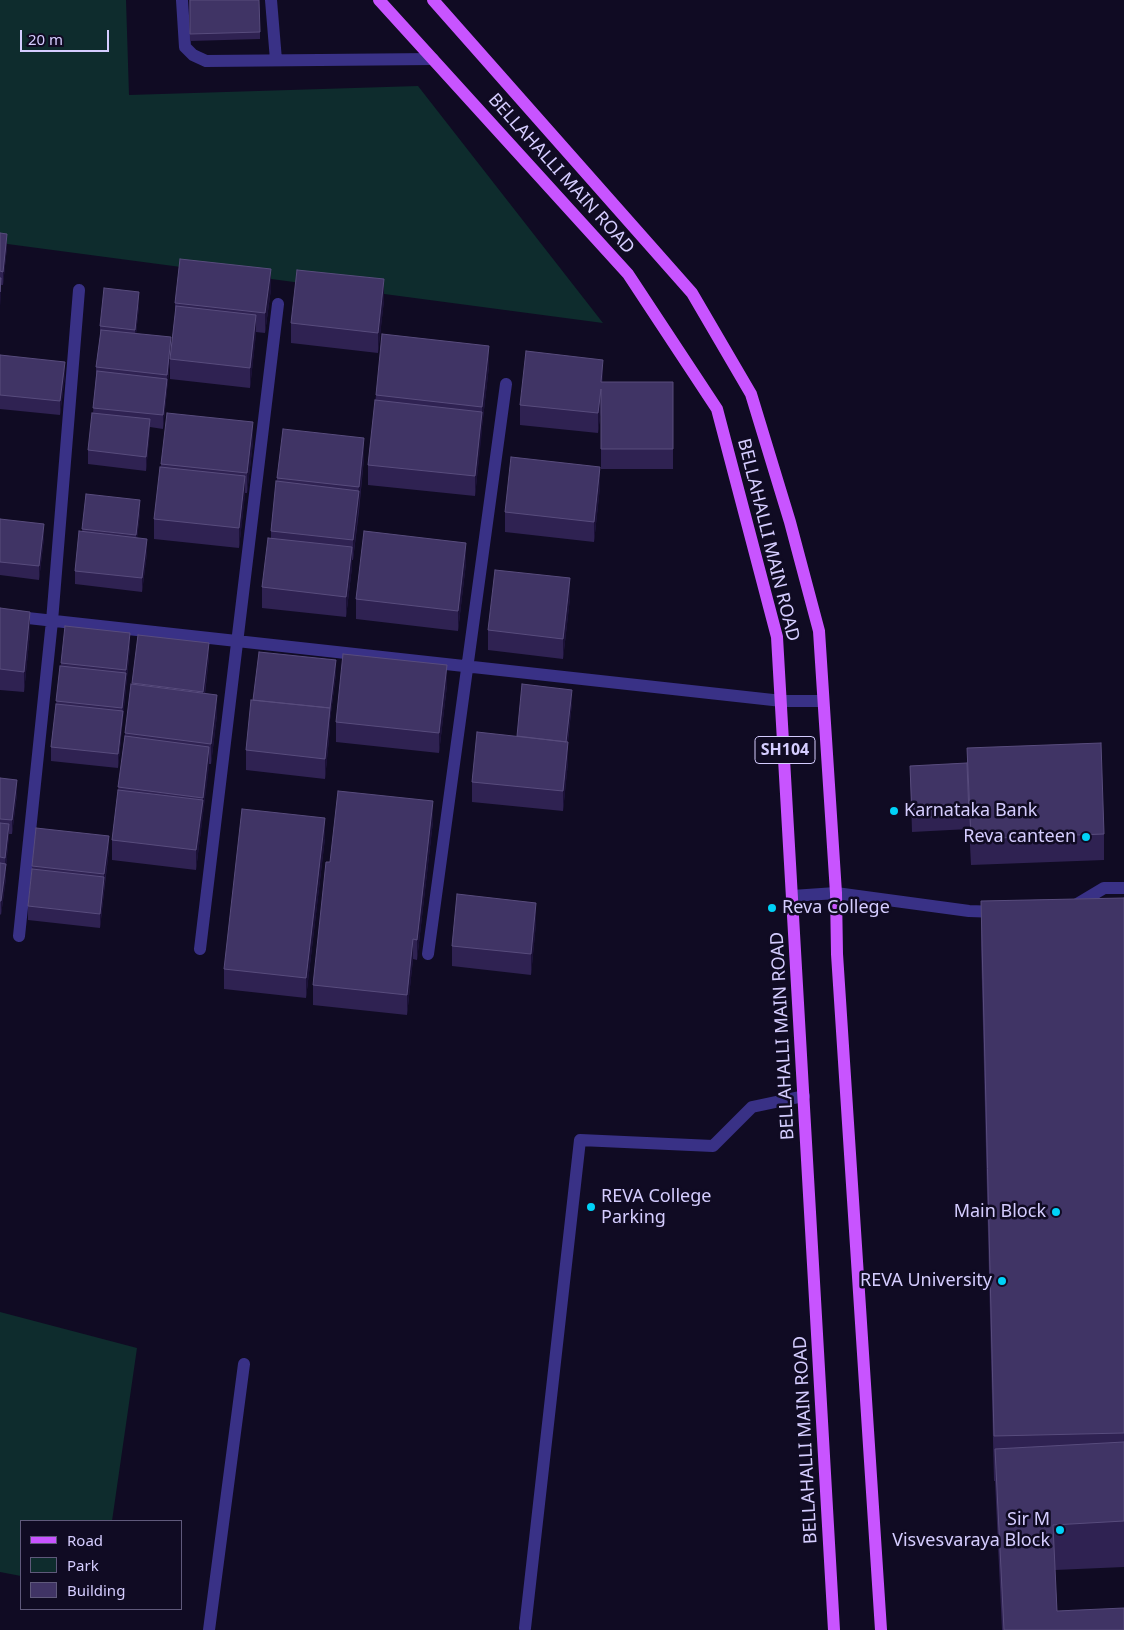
<!DOCTYPE html>
<style>
body{margin:0}
#map{position:relative;width:1124px;height:1630px;overflow:hidden;background:#100b23;font-family:"Noto Sans",sans-serif}
canvas{display:block}
.legend{position:absolute;left:20px;top:1520px;width:162px;height:90px;box-sizing:border-box;background:#100b23;border:1px solid #5f597b;margin:0;padding:6px 9px;list-style:none;font-size:15px;color:#d5cdff}
.legend li{display:flex;align-items:center;gap:10px;height:25px}
.legend b{width:25px;border:1px solid #5f597b}
.scale{position:absolute;left:20px;top:30px;width:89px;height:22px;box-sizing:border-box;border:2px solid #d5cdff;border-top:0;padding-left:6px;font-size:15px;line-height:18px;white-space:nowrap;color:#d5cdff;-webkit-text-stroke:4px #100b23;paint-order:stroke}
</style>
<div id="map">
<canvas width="1124" height="1630"></canvas>
<ul class="legend">
<li><b style="height:6px;background:#c854ff"></b>Road</li>
<li><b style="height:14px;background:#0e2c2d"></b>Park</li>
<li><b style="height:14px;background:#403465"></b>Building</li>
</ul>
<div class="scale">20 m</div>
</div>
<script>
const c = document.querySelector('canvas').getContext('2d');
c.lineJoin = 'round';
function fill(path, color) { c.fillStyle = color; c.fill(path, 'evenodd'); }
const poly = rows => new Path2D(rows.map(r => 'M' + r).join(''));
function stroke(path, color, width, dash) { c.strokeStyle = color; c.lineWidth = width; c.lineCap = dash ? 'butt' : 'round'; c.setLineDash(dash || []); c.stroke(path); }
function write(font, color, halo, rows, align = 'center') {
  c.font = font + ' "Noto Sans",sans-serif'; c.lineWidth = 5; c.setLineDash([]); c.textBaseline = 'middle'; c.strokeStyle = halo; c.fillStyle = color; for (const [text, x, y, turn = 0] of rows) {
    c.save(); c.translate(x, y); c.rotate((+turn || 0) * Math.PI / 180); c.textAlign = isNaN(turn) ? turn : align; if (halo) c.strokeText(text, 0, 0); c.fillText(text, 0, 0); c.restore();
  }
}
const green = poly([
 [0,0,126,0,129,95,418,86,603,323,0,243],
 [0,1312,137,1348,112,1521,21,1521,21,1576,0,1572]
]);
const minor = poly([
 [182,0,185,47,193,55,206,61,433,59],
 [271,0,276,60],
 [0,615,782,701,822,701],
 [792,896,836,893,969,911,998,912],
 [1074,906,1104,888,1124,888],
 [19,936,52,621,79,290],
 [200,949,278,304],
 [428,954,506,384],
 [525,1628,580,1140,713,1146,752,1107,804,1096],
 [209,1630,244,1364]
]);
const major = poly([
 [379,0,628,274,717,409,777,637,834,1630],
 [433,0,692,293,751,394,790,522,819,631,836,893,837,954,881,1630]
]);
const wall = poly([
 [189,0,260,32,260,39,190,41],
 [0,233,7,247,3,285,1,285,0,306],
 [271,289,265,333,256,332,250,388,170,379,170,359,175,315,175,303],
 [384,300,378,353,291,343,291,323],
 [139,306,136,334,171,351,163,429,150,427,146,471,88,464,88,450,93,413,96,376,96,367,100,338,100,326],
 [0,355,65,376,60,415,0,409],
 [489,366,482,427,475,496,368,485,368,465,376,395],
 [603,382,673,382,673,469,601,469,601,409,598,433,520,425,520,405],
 [253,442,247,493,245,493,239,548,154,539,154,519,161,464],
 [364,458,359,511,353,560,352,560,352,567,346,617,262,608,262,587,271,538,271,531,277,478],
 [600,487,594,542,505,532,505,512],
 [86,494,140,513,137,538,147,553,142,592,75,584,75,571,82,532],
 [0,519,44,538,39,580,0,575],
 [466,563,458,631,356,619,356,599],
 [570,598,563,659,488,650,488,630],
 [0,608,30,632,24,692,0,690],
 [138,635,209,657,205,694,217,715,211,764,209,764,196,870,112,860,112,840,125,733,132,684],
 [130,647,118,768,51,761,51,747,61,663],
 [336,674,330,720,330,728,325,779,246,770,246,750,253,700],
 [447,685,439,753,336,742,336,722],
 [572,703,568,742,568,762,563,811,472,802,472,782,517,736],
 [967,748,1104,834,1104,860,971,865,969,825,969,829,912,832,910,766,967,763],
 [0,778,17,794,12,834,9,834,6,867,6,878,1,915,0,914],
 [433,821,417,960,413,959,407,1015,313,1005,313,985],
 [325,838,306,998,224,989,224,969],
 [109,849,100,928,28,920,28,906,32,873,32,866],
 [1124,898,1124,1567,1055,1570,1057,1611,1124,1630,1002,1630,995,1481,994,1481,981,946,981,901],
 [536,923,531,975,452,966,452,946]
]);
const shadedWall = poly([
 [7,234,7,247,3,285,3,272],
 [271,269,271,289,265,333,265,313],
 [1,278,1,292,0,306,0,292],
 [384,279,384,300,378,353,378,333],
 [139,292,139,306,135,343,135,330],
 [256,315,256,335,250,388,250,368],
 [171,337,171,351,163,429,163,415],
 [489,346,489,366,482,427,482,407],
 [603,360,603,380,601,409,598,433,598,413],
 [65,362,65,376,60,415,60,401],
 [482,412,482,432,475,496,475,476],
 [150,419,150,433,146,471,146,457],
 [253,422,253,442,247,493,247,473],
 [364,438,364,458,353,560,353,540],
 [600,467,600,487,594,542,594,522],
 [245,476,245,496,239,548,239,528],
 [140,500,140,513,136,549,136,535],
 [44,524,44,538,39,580,39,566],
 [147,539,147,553,142,592,142,578],
 [466,543,466,563,458,631,458,611],
 [352,547,352,567,346,617,346,597],
 [570,578,570,598,563,659,563,639],
 [30,612,30,632,24,692,24,672],
 [130,633,130,647,118,768,118,754,122,716,126,670],
 [209,643,209,657,203,706,203,692],
 [336,660,336,674,330,720,330,728,325,779,325,759],
 [447,665,447,685,439,753,439,733],
 [572,690,572,703,566,757,566,743],
 [217,695,217,715,211,764,211,744],
 [568,742,568,762,563,811,563,791],
 [209,747,209,767,196,870,196,850],
 [17,780,17,794,12,834,12,820],
 [433,801,433,821,417,960,417,940],
 [325,818,325,838,306,998,306,978],
 [9,824,9,837,6,867,6,878,1,915,1,901],
 [109,836,109,849,104,888,104,874],
 [104,877,104,891,100,928,100,914],
 [536,903,536,923,531,975,531,954],
 [413,939,413,959,407,1015,407,995]
]);
const building = poly([
 [190,0,259,0,260,32,190,34,190,0],
 [0,233,7,234,3,272,0,271,0,233],
 [180,259,271,269,265,313,175,303,180,259],
 [297,270,384,279,378,333,291,323,297,270],
 [0,278,1,278,0,292,0,278],
 [104,288,139,292,135,330,100,326,104,288],
 [176,306,256,315,250,368,170,359,176,306],
 [101,330,171,337,167,375,96,367,101,330],
 [382,334,489,346,482,407,376,395,382,334],
 [526,351,603,360,601,382,673,382,673,449,601,449,601,389,598,413,520,405,526,351],
 [0,355,65,362,60,401,0,395,0,355],
 [97,371,167,379,163,415,93,408,97,371],
 [375,400,482,412,475,476,368,465,375,400],
 [92,413,150,419,146,457,88,450,92,413],
 [167,413,253,422,247,473,161,464,167,413],
 [283,429,364,438,359,487,277,478,283,429],
 [511,457,600,467,594,522,505,512,511,457],
 [160,467,245,476,239,528,154,519,160,467],
 [276,481,359,491,353,540,271,531,276,481],
 [86,494,140,500,136,535,82,529,86,494],
 [0,519,44,524,39,566,0,562,0,519],
 [79,531,147,539,142,578,75,571,79,531],
 [364,531,466,543,458,611,356,599,364,531],
 [268,538,352,547,346,597,262,587,268,538],
 [495,570,570,578,563,639,488,630,495,570],
 [0,608,30,612,24,672,0,669,0,608],
 [65,626,130,633,126,670,61,663,65,626],
 [138,635,209,643,203,692,132,683,138,635],
 [259,652,336,660,330,708,253,700,259,652],
 [343,654,447,665,439,733,336,722,343,654],
 [60,666,126,673,122,708,56,701,60,666],
 [131,684,217,695,211,744,125,733,131,684],
 [522,684,572,690,566,742,517,736,522,684],
 [251,700,330,708,325,759,246,750,251,700],
 [56,704,123,711,118,754,51,747,56,704],
 [477,732,568,742,563,791,472,782,477,732],
 [125,736,209,747,203,798,118,787,125,736],
 [1101,743,1104,834,971,839,967,748,1101,743],
 [967,763,969,815,912,818,910,766,967,763],
 [0,778,17,780,12,820,0,819,0,778],
 [118,790,203,800,196,850,112,840,118,790],
 [338,791,433,801,417,940,413,939,407,995,313,985,326,862,330,862,338,791],
 [242,809,325,818,306,978,224,969,242,809],
 [0,823,9,824,5,858,0,857,0,823],
 [36,828,109,836,104,874,32,866,36,828],
 [0,863,6,864,1,901,0,901,0,863],
 [32,869,104,877,100,914,28,906,32,869],
 [457,894,536,903,531,954,452,946,457,894],
 [1124,898,1124,1433,994,1436,981,901,1124,898],
 [1124,1442,1124,1521,1053,1525,1057,1611,1124,1608,1124,1630,1004,1630,995,1449,1124,1442]
]);
const markers = [
 [894,811,5,"#00d2f8"],
 [1086,837,5,"#00d2f8"],
 [772,908,5,"#00d2f8"],
 [591,1207,5,"#00d2f8"],
 [1056,1212,5,"#00d2f8"],
 [1002,1281,5,"#00d2f8"],
 [1060,1530,5,"#00d2f8"]
];
const shields = [
 [785,750,60]
];
const shieldNames = [
 ["SH104",785,750]
];
const streetNames = [
 ["BELLAHALLI MAIN ROAD",561,174,48],
 ["BELLAHALLI MAIN ROAD",768,540,76],
 ["BELLAHALLI MAIN ROAD",783,1036,-93],
 ["BELLAHALLI MAIN ROAD",806,1440,-93]
];
const poiNames = [
 ["Karnataka Bank",904,811,"left"],
 ["Reva canteen",1076,837],
 ["Reva College",782,908,"left"],
 ["REVA College",601,1197,"left"],
 ["Parking",601,1218,"left"],
 ["Main Block",1046,1212],
 ["REVA University",992,1281],
 ["Sir M",1050,1520],
 ["Visvesvaraya Block",1050,1541]
];
fill(green, '#0e2c2d');
stroke(minor, '#393186', 12);
stroke(major, '#c854ff', 12);
fill(wall, '#2f2252');
fill(shadedWall, '#1b1137');
fill(building, '#403465');
stroke(building, '#584c7d', 1);
for (const [x, y, r, color] of markers) { const dot = new Path2D(); dot.arc(x, y, r, 0, 2 * Math.PI); c.fillStyle = color; c.fill(dot); stroke(dot, '#100b23', 2); }
for (const [x, y, w] of shields) { const box = new Path2D(); box.roundRect(x - w / 2, y - 13.5, w, 27, 4); c.fillStyle = '#100b23'; c.fill(box); stroke(box, '#d5cdff', 1); }
write('bold 16px', '#d5cdff', null, shieldNames);
write('18px', '#d5cdff', '#100b23', streetNames);
write('18px', '#d5cdff', '#100b23', poiNames, 'right');
</script>
